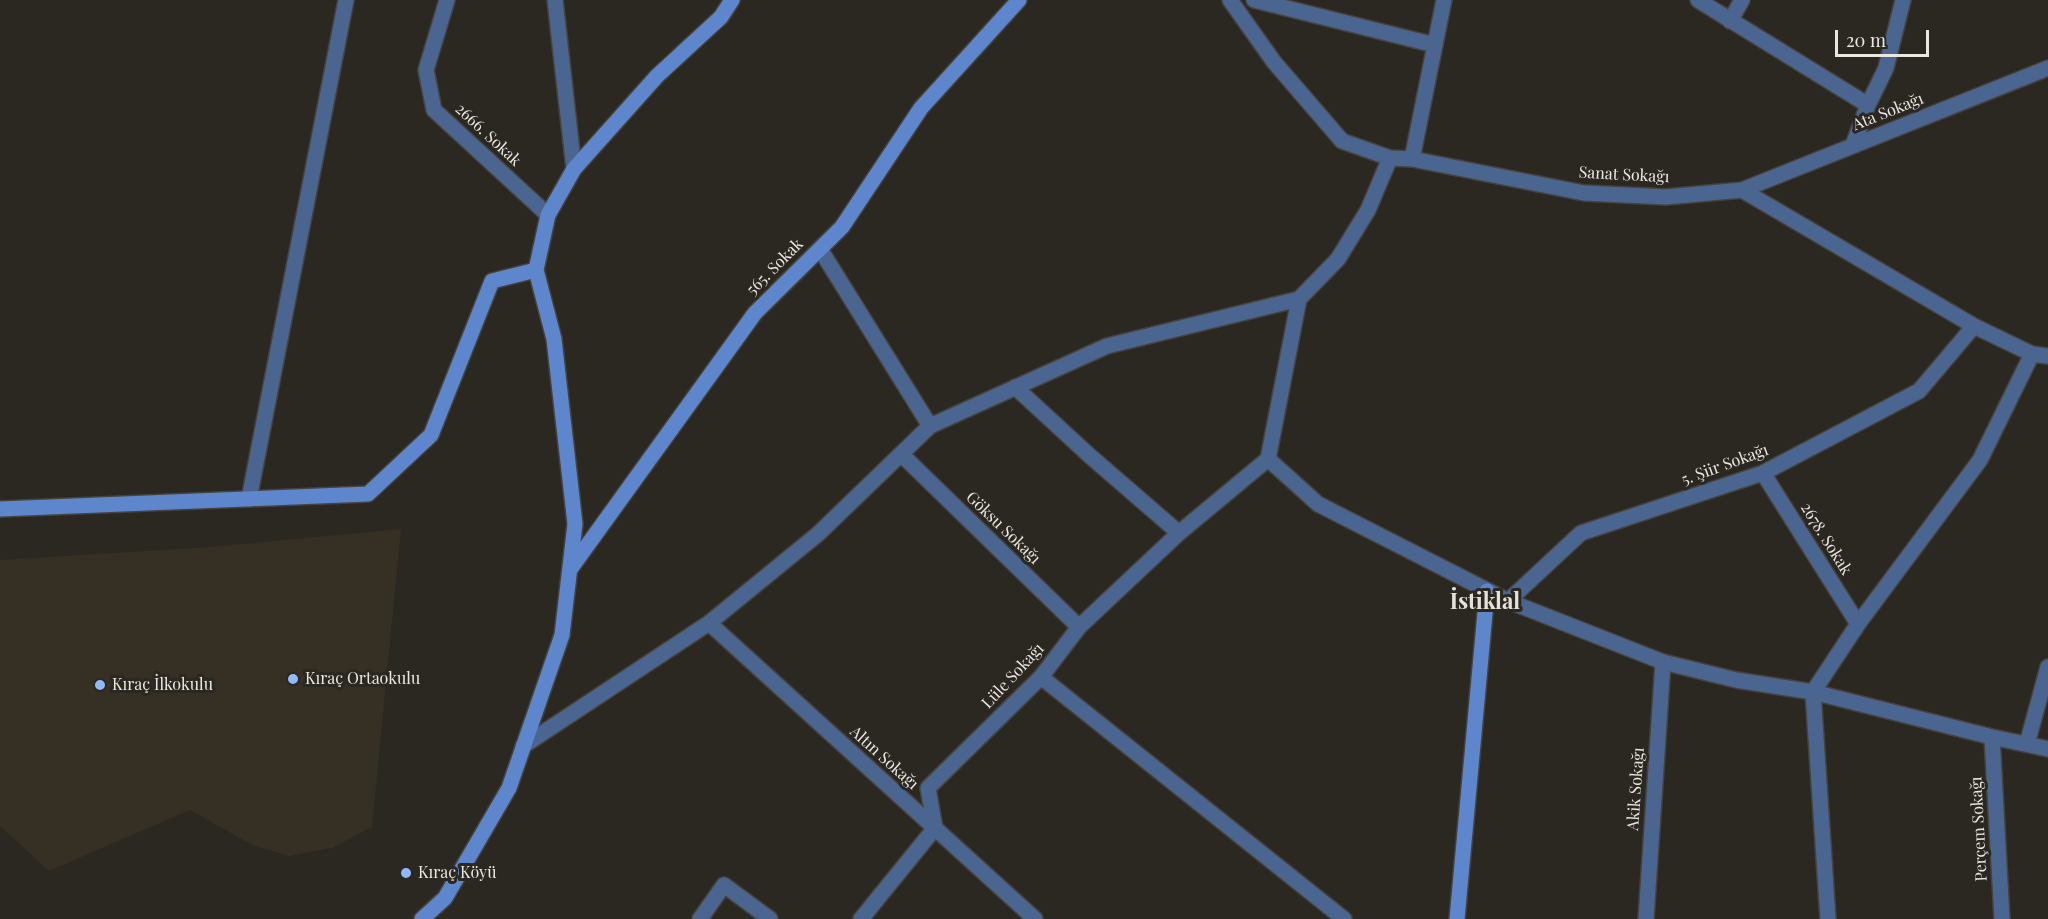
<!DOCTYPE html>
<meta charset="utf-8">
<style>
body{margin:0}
#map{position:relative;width:2048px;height:919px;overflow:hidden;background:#2b2721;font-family:"Playfair Display",serif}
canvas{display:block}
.scale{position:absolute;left:1835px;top:30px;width:94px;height:27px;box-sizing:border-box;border:3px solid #eae7e3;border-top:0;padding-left:8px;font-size:18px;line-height:21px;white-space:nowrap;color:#eae7e3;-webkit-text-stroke:4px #2b2721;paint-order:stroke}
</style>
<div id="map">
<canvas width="2048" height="919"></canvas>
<div class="scale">20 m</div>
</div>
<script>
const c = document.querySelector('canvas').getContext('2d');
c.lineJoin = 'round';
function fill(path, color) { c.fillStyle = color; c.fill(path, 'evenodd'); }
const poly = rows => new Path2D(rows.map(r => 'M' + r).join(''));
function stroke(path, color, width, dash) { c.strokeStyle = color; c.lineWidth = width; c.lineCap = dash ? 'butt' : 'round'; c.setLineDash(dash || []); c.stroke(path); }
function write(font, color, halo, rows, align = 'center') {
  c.font = font + ' "Playfair Display",serif'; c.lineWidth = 6; c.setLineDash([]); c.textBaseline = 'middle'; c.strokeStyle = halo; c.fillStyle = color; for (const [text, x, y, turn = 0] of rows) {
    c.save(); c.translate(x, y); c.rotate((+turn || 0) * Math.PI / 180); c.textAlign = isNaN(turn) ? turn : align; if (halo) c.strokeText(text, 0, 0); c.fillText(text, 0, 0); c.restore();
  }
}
const built = poly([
 [401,529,372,827,332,848,289,856,252,845,190,810,49,871,0,826,0,560,211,547]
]);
const street = poly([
 [447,0,426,70,434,110,548,215],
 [555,0,574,169],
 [1230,0,1274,62,1342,141,1390,158,1412,159,1584,193,1666,197,1742,190,1974,326,2032,354,2048,356],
 [1254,0,1435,45],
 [1698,0,1868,105,1853,145],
 [1730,21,1742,0],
 [1868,105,1886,68,1903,0],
 [1390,158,1368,210,1338,259,1299,299,1268,459,1318,504,1508,601,1663,662,1736,680,1813,692,1992,737,2048,749],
 [1412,159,1444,0],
 [1742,190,2048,68],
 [820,249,930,426],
 [1015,387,1090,456,1179,533],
 [901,454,1079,627],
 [1763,473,1858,624],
 [249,499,346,0],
 [1508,601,1581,533,1763,473,1919,391,1974,326],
 [709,623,1035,919],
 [1041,677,1344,919],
 [1992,737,2002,919],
 [2027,744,2048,667],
 [523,746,709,623,818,534,930,426,1107,346,1299,299],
 [700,919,724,885,770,919],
 [861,919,935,828,928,788,1041,677,1079,627,1179,533,1268,459],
 [1646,919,1663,662],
 [1828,919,1813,692,1858,624,1980,460,2032,354]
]);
const secondary = poly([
 [0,509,368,494,431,435,492,281,536,270],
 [571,568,755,313,842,227,921,108,1019,0],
 [422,919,445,898,509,788,562,635,575,524,554,339,536,270,548,215,574,169,657,76,721,17,732,0],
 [1457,919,1487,591]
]);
const markers = [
 [293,679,6,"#90b8fd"],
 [100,685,6,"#90b8fd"],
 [406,873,6,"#90b8fd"]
];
const streetNames = [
 ["Ata Sokağı",1888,112,-22],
 ["2666. Sokak",488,135,43],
 ["Sanat Sokağı",1624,175,3],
 ["565. Sokak",775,267,-45],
 ["5. Şiir Sokağı",1725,465,-20],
 ["Göksu Sokağı",1003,528,44],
 ["2678. Sokak",1826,539,58],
 ["Lüle Sokağı",1013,676,-47],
 ["Altın Sokağı",884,758,42],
 ["Akik Sokağı",1636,789,-86],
 ["Perçem Sokağı",1979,829,-93]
];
const poiNames = [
 ["Kıraç Ortaokulu",305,679],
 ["Kıraç İlkokulu",112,685],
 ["Kıraç Köyü",418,873]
];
const districtNames = [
 ["İstiklal",1485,602]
];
fill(built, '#362f23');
stroke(street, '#46423c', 18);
stroke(secondary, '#46423c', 18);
stroke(street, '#4b6591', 15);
stroke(secondary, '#5d86cd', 15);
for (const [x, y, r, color] of markers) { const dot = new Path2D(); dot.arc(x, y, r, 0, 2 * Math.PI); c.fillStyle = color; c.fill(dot); stroke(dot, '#2b2721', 2); }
write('16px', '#eae7e3', '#2b2721', streetNames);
write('16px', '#eae7e3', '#2b2721', poiNames, 'left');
write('bold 22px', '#e6e1d8', '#2b2721', districtNames);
</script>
